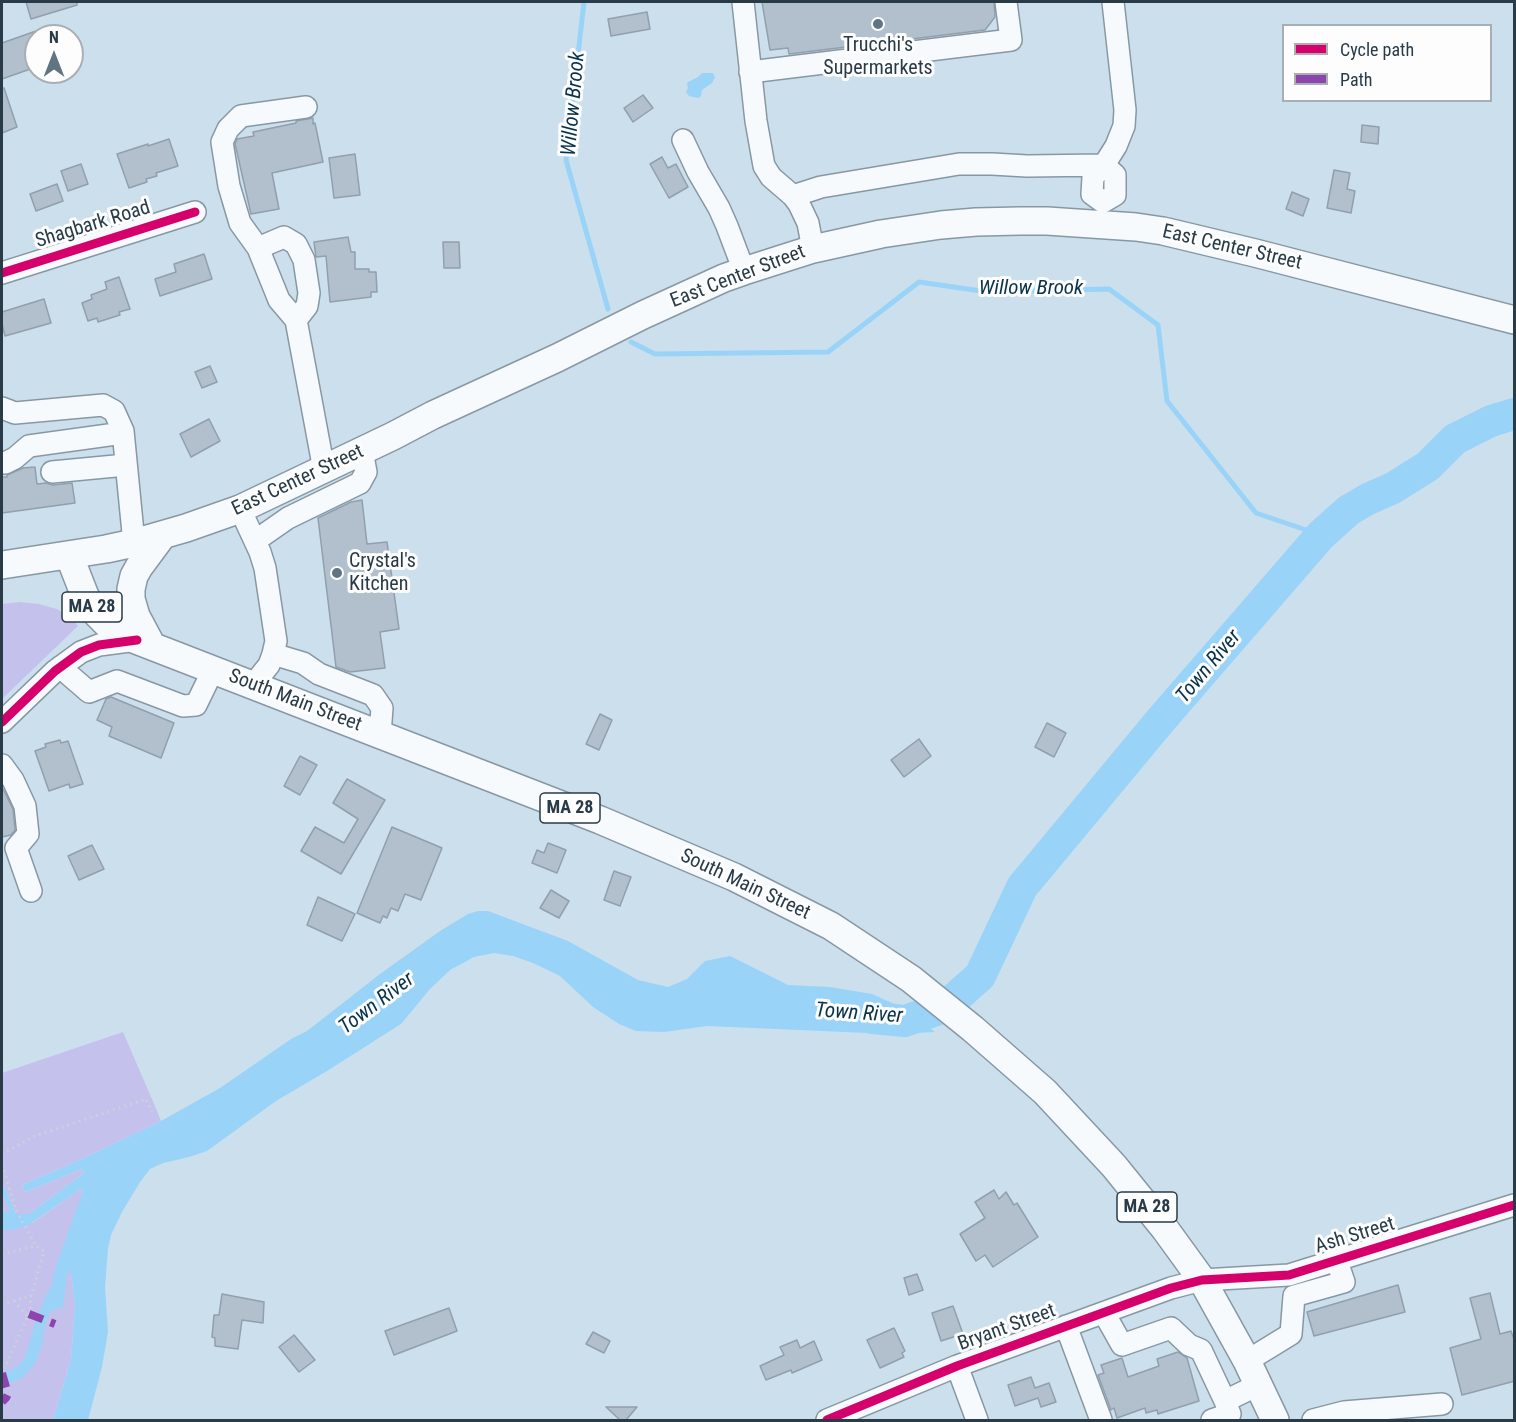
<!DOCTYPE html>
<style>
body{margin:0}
#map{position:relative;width:1516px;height:1422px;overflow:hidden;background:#ccdfed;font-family:"Roboto Condensed",sans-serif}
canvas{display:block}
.frame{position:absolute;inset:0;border:3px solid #283b47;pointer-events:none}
.legend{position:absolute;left:1282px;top:24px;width:210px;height:78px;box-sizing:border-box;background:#fdfdfd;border:2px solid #a8afb4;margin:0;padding:8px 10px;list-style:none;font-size:18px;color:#283b47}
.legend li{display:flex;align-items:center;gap:12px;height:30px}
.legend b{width:30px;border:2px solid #a8afb4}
.north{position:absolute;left:24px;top:24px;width:60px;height:60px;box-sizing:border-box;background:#fdfdfd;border:2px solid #a8afb4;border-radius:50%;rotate:0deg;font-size:16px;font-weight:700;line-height:24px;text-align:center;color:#283b47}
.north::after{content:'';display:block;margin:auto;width:21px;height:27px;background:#617481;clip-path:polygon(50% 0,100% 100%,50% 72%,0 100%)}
</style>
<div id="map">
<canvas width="1516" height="1422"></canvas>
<div class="frame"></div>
<ul class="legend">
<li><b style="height:8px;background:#d6006c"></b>Cycle path</li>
<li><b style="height:8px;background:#8e44ad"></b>Path</li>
</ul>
<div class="north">N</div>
</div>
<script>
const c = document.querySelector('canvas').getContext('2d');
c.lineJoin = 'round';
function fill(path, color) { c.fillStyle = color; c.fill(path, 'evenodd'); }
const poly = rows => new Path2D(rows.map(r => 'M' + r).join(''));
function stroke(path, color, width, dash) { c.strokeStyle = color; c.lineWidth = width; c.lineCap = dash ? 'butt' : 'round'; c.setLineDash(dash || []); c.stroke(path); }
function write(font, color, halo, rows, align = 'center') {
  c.font = font + ' "Roboto Condensed",sans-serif'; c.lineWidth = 6; c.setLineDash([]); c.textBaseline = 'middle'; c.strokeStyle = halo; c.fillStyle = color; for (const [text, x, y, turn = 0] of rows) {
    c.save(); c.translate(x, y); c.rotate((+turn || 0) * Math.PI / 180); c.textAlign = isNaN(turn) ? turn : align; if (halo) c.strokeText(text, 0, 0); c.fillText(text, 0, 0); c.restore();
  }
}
const green = poly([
 [19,602,39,604,57,609,73,620,78,626,2,699,2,604],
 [123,1032,155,1106,161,1121,84,1158,22,1185,25,1192,82,1169,84,1173,29,1214,16,1214,4,1186,3,1194,10,1212,5,1212,2,1206,2,1073],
 [81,1189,83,1190,71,1273,75,1305,71,1360,53,1420,2,1420,2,1229,4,1230,32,1223]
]);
const water = poly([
 [702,73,713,73,715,77,712,83,702,90,701,96,698,98,689,96,686,92,688,88,687,84,688,82,698,77],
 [478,911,488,911,568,941,638,980,668,987,687,979,705,961,730,956,788,985,830,987,872,994,903,1008,935,1032,891,1034,707,1026,664,1032,636,1031,619,1024,593,1007,560,976,533,963,513,956,494,953,474,957,450,970,430,989,401,1024,327,1071,276,1101,207,1151,189,1157,163,1163,150,1169,140,1182,122,1212,111,1235,108,1248,105,1287,108,1332,102,1367,88,1420,53,1420,71,1360,75,1305,71,1273,67,1272,64,1305,50,1312,45,1326,41,1348,36,1362,22,1378,2,1387,2,1376,4,1375,3,1373,17,1367,25,1358,36,1320,46,1295,51,1287,56,1266,83,1191,81,1189,27,1226,11,1230,4,1230,2,1229,2,1206,5,1212,10,1212,3,1194,2,1186,4,1186,16,1214,29,1214,84,1173,82,1169,25,1192,22,1185,84,1158,161,1121,220,1088,291,1039,307,1031,380,974,440,931,468,914]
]);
const stream = poly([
 [584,2,566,160,608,309],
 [631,342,655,354,828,352,919,282,988,292,1109,289,1158,325,1167,401,1256,513,1321,535]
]);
const river = poly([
 [873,1018,905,1021,945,1007,980,976,1022,887,1160,721,1321,535,1349,510,1368,499,1393,488,1428,466,1455,439,1491,421,1514,414]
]);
const building = poly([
 [26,2,77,2,77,5,31,19,26,2],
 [762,2,994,2,995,17,985,30,789,54,788,48,770,50,762,2],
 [647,12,650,29,611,36,608,19,647,12],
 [36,31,36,67,2,79,2,43,36,31],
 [2,88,4,88,17,127,2,133,2,88],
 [643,95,653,108,633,122,624,108,643,95],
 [313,118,313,124,315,123,323,162,272,173,279,209,251,214,236,148,235,144,237,139,254,136,253,132,296,123,296,121,313,118],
 [1362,125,1379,127,1378,144,1361,142,1362,125],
 [169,139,178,166,156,173,157,176,146,179,147,182,129,188,117,154,148,144,148,146,169,139],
 [355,154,360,195,334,198,329,158,355,154],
 [662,157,668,168,676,164,688,187,669,198,650,164,662,157],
 [81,164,88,184,68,191,61,171,81,164],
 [1334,170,1350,173,1347,189,1355,191,1351,213,1327,208,1334,170],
 [57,184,63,201,36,211,30,194,57,184],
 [1292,192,1309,199,1303,216,1286,209,1292,192],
 [348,237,351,252,355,252,355,269,369,269,369,272,376,272,377,292,371,292,371,297,330,302,326,256,316,257,314,242,348,237],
 [443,242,459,242,460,268,444,268,443,242],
 [204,254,212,279,160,296,155,279,176,272,174,264,204,254],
 [119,277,130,309,119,312,120,315,98,322,97,318,88,321,82,303,92,299,91,295,107,289,105,282,119,277],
 [44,299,51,323,5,336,2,324,2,312,44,299],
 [210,366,217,382,202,388,195,372,210,366],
 [209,419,220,441,191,457,180,434,209,419],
 [35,467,37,484,46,483,53,485,72,483,75,503,2,513,2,477,7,477,7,475,23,468,35,467],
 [362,500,367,544,387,542,399,629,380,632,385,668,350,672,336,667,318,518,351,502,362,500],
 [111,697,174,723,161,758,109,736,112,727,97,720,106,699,111,697],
 [600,714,612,720,599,750,586,744,600,714],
 [1047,723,1066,733,1054,757,1035,747,1047,723],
 [919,739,931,756,904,777,891,760,919,739],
 [60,740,61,743,68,741,83,784,70,788,69,784,49,791,35,751,46,747,45,744,60,740],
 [300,756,317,765,300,795,284,786,300,756],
 [347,779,385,800,341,874,301,851,315,827,344,843,358,819,333,803,347,779],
 [2,787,13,809,15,830,11,835,2,837,2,787],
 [392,827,442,848,421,900,405,894,398,911,391,908,387,918,383,916,380,923,357,913,392,827],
 [548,843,566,850,557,873,532,863,537,850,544,853,548,843],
 [92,845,104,869,79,880,68,856,92,845],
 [614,871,631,877,620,906,604,900,614,871],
 [551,890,569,901,559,918,540,908,551,890],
 [318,897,355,914,342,941,307,925,318,897],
 [994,1190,999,1199,1006,1192,1014,1205,1017,1203,1038,1237,993,1267,985,1255,976,1261,960,1234,985,1218,975,1202,994,1190],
 [917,1274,923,1290,909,1295,904,1278,917,1274],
 [1398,1285,1405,1312,1314,1336,1307,1312,1398,1285],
 [1490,1293,1500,1334,1511,1331,1515,1342,1515,1381,1462,1395,1450,1348,1481,1339,1470,1298,1490,1293],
 [222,1294,264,1302,263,1323,242,1320,238,1349,215,1346,215,1338,212,1337,214,1315,219,1315,222,1294],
 [953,1306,963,1334,941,1341,932,1313,953,1306],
 [449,1308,457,1331,394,1355,385,1331,449,1308],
 [894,1328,905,1351,902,1353,904,1357,880,1368,867,1340,894,1328],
 [593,1332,610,1341,604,1353,586,1344,593,1332],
 [294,1335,315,1360,299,1372,279,1347,294,1335],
 [797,1340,800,1348,814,1341,822,1360,792,1373,791,1370,766,1380,760,1366,784,1355,780,1347,797,1340],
 [1178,1352,1187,1358,1199,1401,1158,1414,1157,1410,1146,1413,1145,1408,1117,1418,1114,1408,1111,1410,1098,1375,1104,1373,1101,1365,1122,1358,1128,1377,1159,1366,1157,1359,1178,1352],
 [1031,1377,1035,1388,1049,1383,1056,1402,1041,1407,1038,1398,1015,1406,1008,1385,1031,1377],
 [606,1407,637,1407,626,1420,620,1420,606,1407]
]);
const path = poly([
 [2,1154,35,1136,146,1099,152,1112],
 [2,1165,16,1210,36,1246],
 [2,1254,36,1246,44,1251,31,1296,2,1304],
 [14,1301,27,1316],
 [2,1367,6,1365,30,1311,31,1296]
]);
const minor = poly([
 [743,2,756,121,764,166,771,177,793,196,799,204,808,223,813,249],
 [750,72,1011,40,1006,2],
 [306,107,241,116,228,129,222,142,229,186,240,223,258,248,279,300,296,320,324,470],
 [683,140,698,172,719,208,727,226,744,271],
 [793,196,821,187,959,164,992,164,1027,166,1104,165,1115,175,1115,195,1103,202],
 [1103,202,1092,194,1093,177,1104,165,1116,146,1124,126,1125,110,1113,2],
 [258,248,284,237,296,244,304,260,309,293,307,306,296,320],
 [2,273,195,212],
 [2,408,15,413,103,405,114,411,123,431,134,543],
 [2,463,5,463,15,458,29,446,123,433],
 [52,472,126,465],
 [240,509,260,552,265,568,276,641,273,654,269,665,253,685],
 [255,541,288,518,360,483,366,472,362,451],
 [273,654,303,663,319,674,373,695,382,708,380,734],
 [60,667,89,692,117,681,183,706,196,705,213,670],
 [2,722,55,671,81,652,99,645,137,640],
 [2,765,13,780,25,806,28,834,16,848,31,891],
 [1104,1313,1122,1345,1171,1328,1189,1345,1201,1350,1225,1401],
 [1066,1326,1101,1420],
 [1247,1361,1291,1334,1294,1296,1344,1282,1337,1261],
 [957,1366,977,1420],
 [827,1420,957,1366,1171,1288,1202,1280,1289,1275,1514,1205],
 [1212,1420,1230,1414,1225,1401,1258,1385],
 [1313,1420,1344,1412,1442,1404]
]);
const major = poly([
 [69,555,85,596,94,611,110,627,123,635,600,820,734,877,831,926,911,979,973,1029,1045,1092,1114,1166,1165,1229,1202,1280,1247,1361,1275,1420],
 [2,565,106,549,134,543,186,528,240,509,393,436,433,415,557,358,643,315,724,278,744,271,813,249,881,234,941,225,976,222,1020,221,1047,221,1136,227,1163,231,1255,253,1514,320],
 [152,646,136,616,131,599,131,589,134,576,139,567,162,536]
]);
const quiet = poly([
 [29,1314,55,1324],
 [2,1373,8,1394,6,1398,2,1402]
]);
const cycleway = poly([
 [2,273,195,212],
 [2,722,55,671,81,652,99,645,137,640],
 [827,1420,957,1366,1171,1288,1202,1280,1289,1275,1514,1205]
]);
const markers = [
 [878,24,6,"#617481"],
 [337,573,6,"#617481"]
];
const shields = [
 [92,607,60],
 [570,808,60],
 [1147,1207,60]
];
const shieldNames = [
 ["MA 28",92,607],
 ["MA 28",570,808],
 ["MA 28",1147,1207]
];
const poiNames = [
 ["Trucchi's",878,46],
 ["Supermarkets",878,69],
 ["Crystal's",349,562,"left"],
 ["Kitchen",349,585,"left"]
];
const streetNames = [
 ["Shagbark Road",93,225,-17],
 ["East Center Street",1232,248,13],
 ["East Center Street",738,277,-21],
 ["East Center Street",298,481,-25],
 ["South Main Street",295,701,21],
 ["South Main Street",745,885,25],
 ["Ash Street",1355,1236,-17],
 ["Bryant Street",1007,1328,-20]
];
const waterNames = [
 ["Willow Brook",574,104,-85],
 ["Willow Brook",1031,289],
 ["Town River",1209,667,-50],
 ["Town River",377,1004,-37],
 ["Town River",859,1014,4]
];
fill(green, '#c4c2ed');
fill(water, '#9ad3f8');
stroke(stream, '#9ad3f8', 5);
stroke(river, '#9ad3f8', 32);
fill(building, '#b2bfcd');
stroke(building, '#929fac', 1.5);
stroke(minor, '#8798a4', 24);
stroke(major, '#8798a4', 30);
stroke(path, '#cdd3d8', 3, [1.5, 4.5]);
stroke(minor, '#f7fafc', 21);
stroke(major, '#f7fafc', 27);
stroke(quiet, '#8e44ad', 8, [15, 8]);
stroke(cycleway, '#d6006c', 9);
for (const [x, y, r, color] of markers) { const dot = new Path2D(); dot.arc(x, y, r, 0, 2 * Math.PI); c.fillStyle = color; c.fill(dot); stroke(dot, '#fdfdfd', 2); }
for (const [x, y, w] of shields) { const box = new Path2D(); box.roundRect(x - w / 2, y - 15, w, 30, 4.5); c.fillStyle = '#fdfdfd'; c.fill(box); stroke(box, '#283b47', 1.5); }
write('bold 18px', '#283b47', null, shieldNames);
write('20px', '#283b47', '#fdfdfd', poiNames);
write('20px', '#283b47', '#fdfdfd', streetNames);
write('italic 21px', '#08334a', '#fdfdfd', waterNames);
</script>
